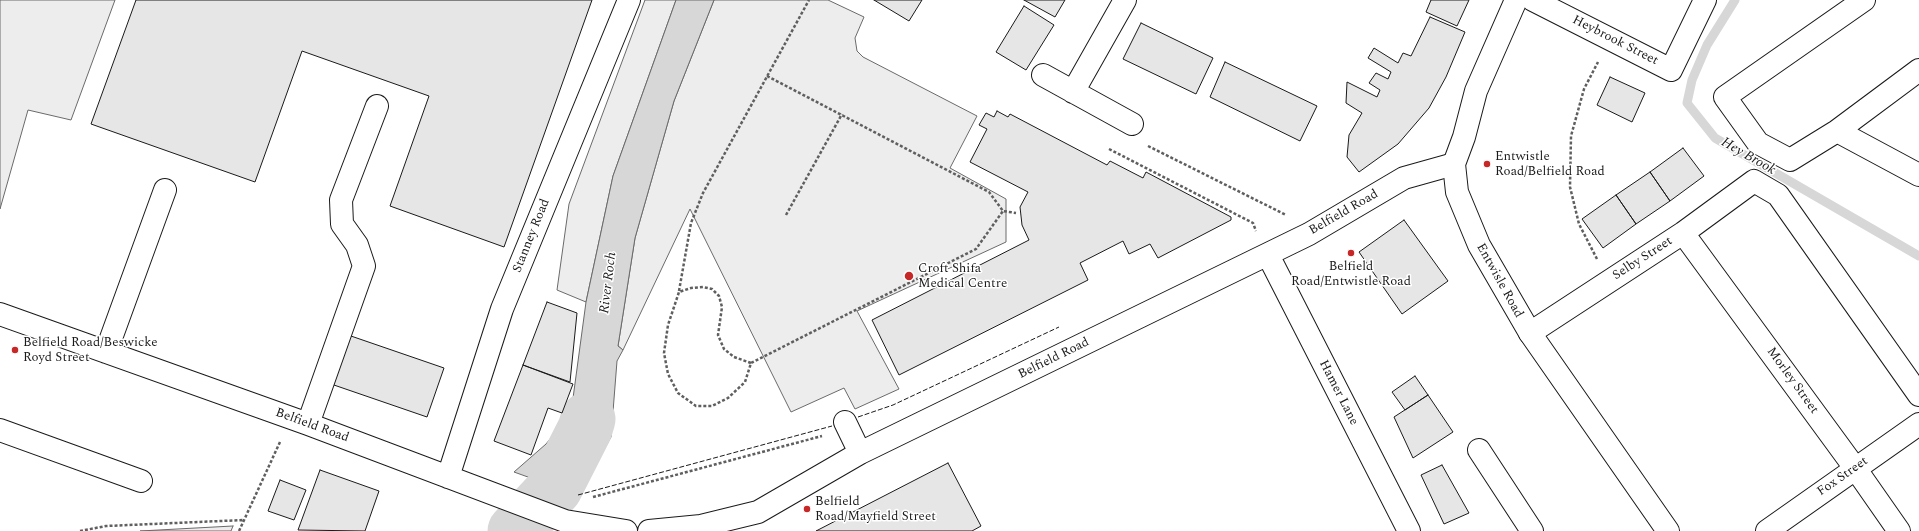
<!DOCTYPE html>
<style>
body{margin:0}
canvas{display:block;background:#fff}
</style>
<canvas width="1919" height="531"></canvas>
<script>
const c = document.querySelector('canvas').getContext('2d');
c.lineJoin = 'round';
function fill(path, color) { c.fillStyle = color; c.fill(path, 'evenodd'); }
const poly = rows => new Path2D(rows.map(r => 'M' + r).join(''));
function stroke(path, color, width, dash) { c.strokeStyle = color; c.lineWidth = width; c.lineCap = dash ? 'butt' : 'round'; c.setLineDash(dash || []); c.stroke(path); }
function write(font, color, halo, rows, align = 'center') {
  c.font = font + ' Spectral,serif'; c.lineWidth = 3; c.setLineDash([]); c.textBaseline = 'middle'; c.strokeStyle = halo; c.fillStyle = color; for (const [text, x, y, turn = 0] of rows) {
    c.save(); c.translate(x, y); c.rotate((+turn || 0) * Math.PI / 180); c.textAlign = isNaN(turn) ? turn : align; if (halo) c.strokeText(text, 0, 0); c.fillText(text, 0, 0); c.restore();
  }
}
const built = poly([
 [0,0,115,0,71,120,28,110,0,209,0,0],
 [645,0,676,0,613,176,586,302,557,290,569,204,645,0],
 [714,0,828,0,864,17,855,38,857,51,863,57,977,116,950,168,1006,199,1006,242,857,311,899,389,855,409,844,388,791,412,690,209,623,350,618,346,635,238,674,101,714,0],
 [233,526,231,531,140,531,233,526]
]);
const water = poly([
 [676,0,714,0,674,101,635,238,618,346,623,350,617,361,611,437,578,495,514,472,546,444,571,413,586,302,613,176,676,0]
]);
const stream = poly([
 [1735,0,1707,45,1692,80,1687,103,1715,138,1919,256]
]);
const river = poly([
 [515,531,555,488,585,429,588,419]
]);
const building = poly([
 [136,0,592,0,504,247,390,206,429,96,302,51,255,182,91,124,136,0],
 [874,0,922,0,909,21,874,0],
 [1024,0,1065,0,1055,17,1024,0],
 [1431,0,1469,0,1457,26,1426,12,1431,0],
 [1024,6,1054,25,1026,70,996,52,1024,6],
 [1430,17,1465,32,1446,77,1429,108,1398,144,1359,172,1347,157,1349,135,1362,113,1346,103,1347,82,1377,97,1380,90,1369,83,1376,73,1388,79,1391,72,1368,58,1374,48,1398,63,1403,53,1411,56,1430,17],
 [1141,23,1213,58,1196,94,1123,59,1141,23],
 [1225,62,1317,106,1300,141,1210,97,1225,62],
 [1610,77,1645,93,1632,122,1597,105,1610,77],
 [997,111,1008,117,1010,114,1107,165,1110,161,1143,178,1146,172,1231,217,1231,220,1158,258,1150,244,1129,254,1123,241,1080,263,1088,280,899,375,872,320,1029,240,1022,225,1020,207,1028,192,970,162,987,129,979,125,986,113,994,117,997,111],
 [1683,148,1704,176,1670,201,1650,172,1683,148],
 [1650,172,1670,201,1636,224,1616,195,1650,172],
 [1616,195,1636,224,1603,248,1582,219,1616,195],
 [1404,220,1448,281,1402,314,1359,252,1404,220],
 [547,302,577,313,570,382,523,365,547,302],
 [348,335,444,368,427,417,331,384,348,335],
 [523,365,573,384,562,413,548,408,531,455,494,441,523,365],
 [1415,376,1428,395,1405,410,1392,392,1415,376],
 [1428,395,1453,432,1413,458,1394,417,1428,395],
 [948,463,981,526,972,531,816,531,948,463],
 [1442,465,1469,513,1444,524,1421,475,1442,465],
 [320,470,379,491,365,531,298,530,320,470],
 [280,480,306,490,294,520,268,511,280,480]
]);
const path = poly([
 [767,76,989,192,1003,211,1016,213],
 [1148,146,1286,215],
 [1109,149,1253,223,1256,231],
 [786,215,842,114],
 [1597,259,1579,224,1570,187,1571,136,1584,89,1598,62],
 [679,291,691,223,703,193,809,0],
 [751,363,734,357,724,349,718,335,722,307,719,296,712,289,703,287,691,288,679,292,668,325,664,353,668,374,678,393,696,406,712,406,728,398,745,382,751,363,976,249,1003,211],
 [593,497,822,436],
 [80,531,106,526,244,520],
 [239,531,280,442]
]);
const minor = poly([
 [1533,0,1671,70,1705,0],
 [1864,0,1725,97,1758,143,1790,160,1837,131,1919,70],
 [1043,75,1132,124],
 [1073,92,1125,0],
 [1837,131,1919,175],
 [1683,233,1855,468,1899,531],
 [1268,255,1409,531],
 [0,314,308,424,565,521,626,531],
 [1530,333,1683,233,1754,181,1778,195,1919,395],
 [106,352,165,190],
 [845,422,860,453],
 [308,424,364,266,357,245,342,224,341,200,377,106],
 [0,430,141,481],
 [1479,450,1532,531],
 [448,477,502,309,629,0],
 [649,531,701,526,758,512,860,453,1309,234,1404,178,1454,164],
 [1767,531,1919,424]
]);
const major = poly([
 [1516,0,1476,91,1464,137,1454,164,1457,192,1479,245,1530,333,1668,531]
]);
const fence = poly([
 [858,417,893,405,1059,327],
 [578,495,832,426]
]);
const markers = [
 [1487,164,4,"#c62828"],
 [1351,253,4,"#c62828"],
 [909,276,5,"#c62828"],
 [15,350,4,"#c62828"],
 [807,509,4,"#c62828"]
];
const streetNames = [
 ["Heybrook Street",1615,41,27],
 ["Belfield Road",1344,213,-30],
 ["Stanney Road",532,236,-68],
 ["Selby Street",1643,259,-33],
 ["Entwisle Road",1499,281,61],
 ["Belfield Road",1054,359,-26],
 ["Morley Street",1792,381,54],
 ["Hamer Lane",1338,393,63],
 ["Belfield Road",312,426,20],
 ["Fox Street",1843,477,-35]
];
const poiNames = [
 ["Entwistle",1495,157],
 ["Road/Belfield Road",1495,172],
 ["Belfield",1351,267,"center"],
 ["Road/Entwistle Road",1351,282,"center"],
 ["Croft Shifa",918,269],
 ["Medical Centre",918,284],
 ["Belfield Road/Beswicke",23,343],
 ["Royd Street",23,358],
 ["Belfield",815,502],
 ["Road/Mayfield Street",815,517]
];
const waterNames = [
 ["Hey Brook",1748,157,30],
 ["River Roch",609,283,-83]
];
fill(built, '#ededed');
stroke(built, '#6a6a6a', 1);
fill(water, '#d7d7d7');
stroke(water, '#6a6a6a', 1);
stroke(stream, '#d7d7d7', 9);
stroke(river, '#d7d7d7', 55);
fill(building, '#e6e6e6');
stroke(building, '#1a1a1a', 1);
stroke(minor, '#1a1a1a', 24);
stroke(major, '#1a1a1a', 24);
stroke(path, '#5f5f5f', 2.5, [3, 2]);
stroke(minor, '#fff', 22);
stroke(major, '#fff', 22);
stroke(fence, '#1a1a1a', 1, [5, 2]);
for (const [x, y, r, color] of markers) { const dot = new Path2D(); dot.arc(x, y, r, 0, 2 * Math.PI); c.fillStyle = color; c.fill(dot); stroke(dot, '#fff', 1.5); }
write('13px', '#1a1a1a', '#fff', streetNames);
write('13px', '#1a1a1a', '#fff', poiNames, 'left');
write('italic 14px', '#1a1a1a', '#fff', waterNames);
</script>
